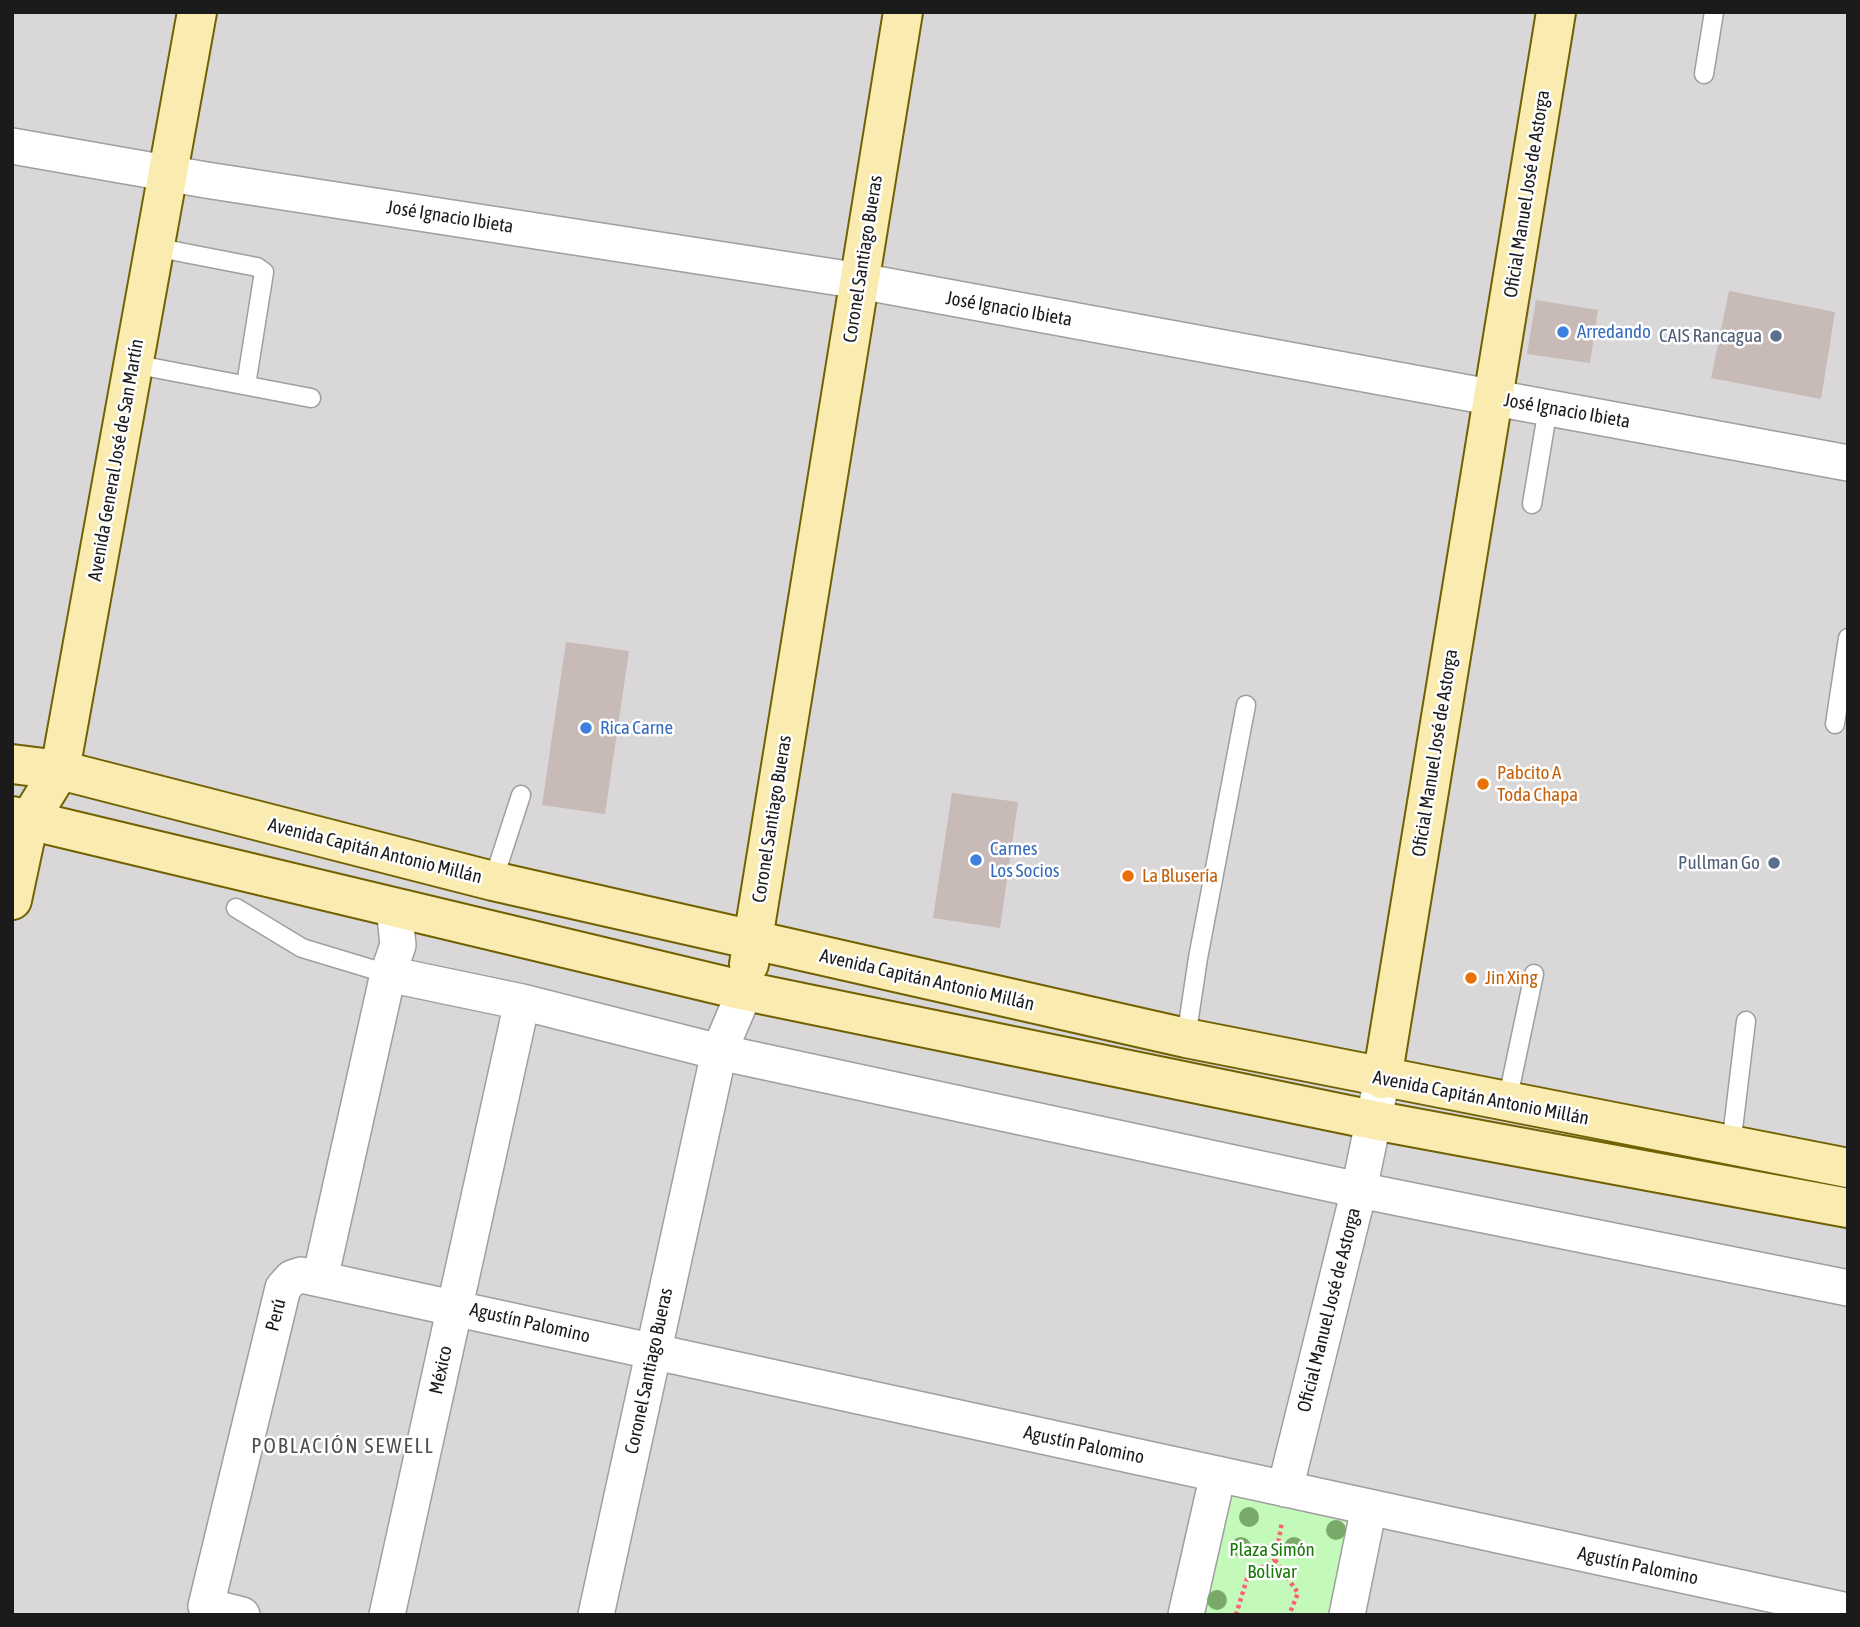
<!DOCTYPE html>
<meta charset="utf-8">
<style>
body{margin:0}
#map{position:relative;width:1860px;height:1627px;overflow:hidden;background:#ede5df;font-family:"Asap Condensed",sans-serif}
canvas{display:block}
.frame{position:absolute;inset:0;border:14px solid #1b1b1b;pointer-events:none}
</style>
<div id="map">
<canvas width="1860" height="1627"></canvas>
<div class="frame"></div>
</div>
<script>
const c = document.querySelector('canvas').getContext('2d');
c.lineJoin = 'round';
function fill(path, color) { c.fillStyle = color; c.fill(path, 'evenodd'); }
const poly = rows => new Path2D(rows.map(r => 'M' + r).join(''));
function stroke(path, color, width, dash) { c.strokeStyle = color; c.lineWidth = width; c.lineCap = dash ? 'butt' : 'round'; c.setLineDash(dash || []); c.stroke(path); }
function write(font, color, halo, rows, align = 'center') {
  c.font = font + ' "Asap Condensed",sans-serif'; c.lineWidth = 5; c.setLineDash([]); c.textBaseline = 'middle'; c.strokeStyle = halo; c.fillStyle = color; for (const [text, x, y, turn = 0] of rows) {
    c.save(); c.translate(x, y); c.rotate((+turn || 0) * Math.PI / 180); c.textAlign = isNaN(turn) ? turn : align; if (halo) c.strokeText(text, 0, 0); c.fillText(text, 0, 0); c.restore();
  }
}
const residential = poly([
 [12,12,1848,12,1848,1615,12,1615]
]);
const park = poly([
 [1227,1494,1354,1524,1335,1615,1197,1615]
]);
const building = poly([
 [1729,291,1835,312,1821,399,1711,378],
 [1536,300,1598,310,1590,363,1527,354],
 [566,642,629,651,605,814,542,805],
 [952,793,1018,802,1000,928,933,918]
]);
const path = poly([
 [1275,1560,1298,1593,1289,1615],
 [1236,1615,1248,1575,1275,1560,1282,1522]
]);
const lane = poly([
 [1704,74,1714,12],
 [154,247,257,267,264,272,246,385],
 [133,364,311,398],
 [1532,504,1548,408],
 [1835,724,1848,638],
 [493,881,521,795],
 [236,908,302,948,388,974],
 [1186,1038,1198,958,1246,705],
 [1507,1102,1534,974],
 [1731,1146,1746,1021]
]);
const street = poly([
 [12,146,206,180,860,281,1848,463],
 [388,974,522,1002,719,1052,1359,1190,1848,1288],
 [320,1279,388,974,398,945,394,907],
 [1285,1489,1359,1190,1382,1079],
 [206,1606,283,1288,292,1278,301,1275,1848,1611],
 [206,1606,242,1615],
 [387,1615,522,1002],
 [596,1615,719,1052,745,991],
 [1186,1615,1218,1474],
 [1347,1615,1369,1507]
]);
const secondary = poly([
 [12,764,60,770,493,881,1186,1038,1848,1168],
 [12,816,745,991,1373,1120,1848,1208],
 [12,900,29,820,60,770,197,12],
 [749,964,903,12],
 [1382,1079,1556,12]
]);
const trees = [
 [1249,1517],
 [1336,1530],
 [1241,1547],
 [1294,1547],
 [1217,1600]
];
const markers = [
 [1563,332,7,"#3f7fe0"],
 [1776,336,7,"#5c6f8a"],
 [586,728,7,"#3f7fe0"],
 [1483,784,7,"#e8710a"],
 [976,860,7,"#3f7fe0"],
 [1774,863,7,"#5c6f8a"],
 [1128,876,7,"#e8710a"],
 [1471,978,7,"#e8710a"]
];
const streetNames = [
 ["Oficial Manuel José de Astorga",1527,194,-81],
 ["José Ignacio Ibieta",450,217,9],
 ["Coronel Santiago Bueras",863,259,-81],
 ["José Ignacio Ibieta",1009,309,10],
 ["José Ignacio Ibieta",1567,411,10],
 ["Avenida General José de San Martín",116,460,-80],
 ["Oficial Manuel José de Astorga",1435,753,-81],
 ["Coronel Santiago Bueras",772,819,-81],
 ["Avenida Capitán Antonio Millán",375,851,14],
 ["Avenida Capitán Antonio Millán",927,980,13],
 ["Avenida Capitán Antonio Millán",1481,1098,11],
 ["Oficial Manuel José de Astorga",1329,1310,-76],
 ["Perú",276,1315,-76],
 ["Agustín Palomino",530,1323,13],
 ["México",441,1370,-78],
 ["Coronel Santiago Bueras",649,1371,-78],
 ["Agustín Palomino",1084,1445,12],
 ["Agustín Palomino",1638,1566,12]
];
const shopNames = [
 ["Arredando",1577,332],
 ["Rica Carne",600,728],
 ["Carnes",990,849],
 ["Los Socios",990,871]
];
const serviceNames = [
 ["CAIS Rancagua",1762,336],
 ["Pullman Go",1760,863]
];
const foodNames = [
 ["Pabcito A",1497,773],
 ["Toda Chapa",1497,795],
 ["La Blusería",1142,876],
 ["Jin Xing",1485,978]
];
const parkNames = [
 ["Plaza Simón",1272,1550],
 ["Bolivar",1272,1572]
];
const neighbourhoodNames = [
 ["POBLACIÓN SEWELL",343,1446]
];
fill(residential, '#d9d7d8');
fill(park, '#c4fab9');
fill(building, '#c8bab6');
stroke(lane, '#9f9f9f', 21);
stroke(street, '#9f9f9f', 38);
stroke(secondary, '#716102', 42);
stroke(path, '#fc6177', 4.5, [3.5, 3.5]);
stroke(lane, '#fff', 18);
stroke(street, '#fff', 35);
stroke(secondary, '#faecb0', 38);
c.fillStyle = '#7aaa69';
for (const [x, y] of trees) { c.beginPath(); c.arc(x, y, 10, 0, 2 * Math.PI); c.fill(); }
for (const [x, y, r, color] of markers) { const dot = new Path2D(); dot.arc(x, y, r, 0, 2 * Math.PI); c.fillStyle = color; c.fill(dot); stroke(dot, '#fff', 2.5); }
write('19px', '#1b1b1b', '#fff', streetNames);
write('19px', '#366cbe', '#fff', shopNames, 'left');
write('19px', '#4e5e75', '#fff', serviceNames, 'right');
write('19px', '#c56008', '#fff', foodNames, 'left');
write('19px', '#1b7909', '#fff', parkNames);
c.letterSpacing = '2px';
write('21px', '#4e4e4e', '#fff', neighbourhoodNames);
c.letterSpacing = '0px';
</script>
